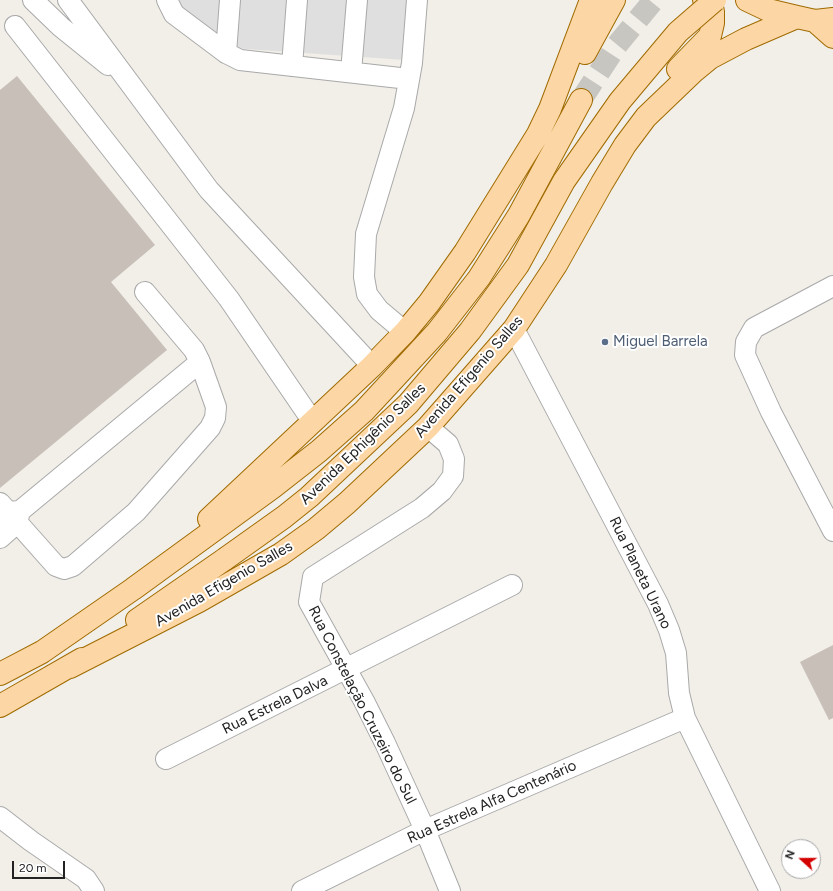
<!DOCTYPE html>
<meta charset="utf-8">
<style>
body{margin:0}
#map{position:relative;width:833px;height:891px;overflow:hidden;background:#f2efe9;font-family:Figtree,sans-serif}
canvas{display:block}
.north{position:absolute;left:781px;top:839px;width:40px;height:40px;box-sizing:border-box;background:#fff;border:1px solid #a7a7a7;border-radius:50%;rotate:291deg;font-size:11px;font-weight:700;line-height:16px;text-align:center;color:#222}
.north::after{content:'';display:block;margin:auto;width:14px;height:18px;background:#d40000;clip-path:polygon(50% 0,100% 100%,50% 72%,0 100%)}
.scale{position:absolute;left:12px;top:861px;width:53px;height:18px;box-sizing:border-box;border:2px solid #222;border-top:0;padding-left:5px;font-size:12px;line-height:14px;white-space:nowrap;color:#222;-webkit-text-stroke:3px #fff;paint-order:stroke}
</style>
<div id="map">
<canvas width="833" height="891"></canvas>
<div class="north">N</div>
<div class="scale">20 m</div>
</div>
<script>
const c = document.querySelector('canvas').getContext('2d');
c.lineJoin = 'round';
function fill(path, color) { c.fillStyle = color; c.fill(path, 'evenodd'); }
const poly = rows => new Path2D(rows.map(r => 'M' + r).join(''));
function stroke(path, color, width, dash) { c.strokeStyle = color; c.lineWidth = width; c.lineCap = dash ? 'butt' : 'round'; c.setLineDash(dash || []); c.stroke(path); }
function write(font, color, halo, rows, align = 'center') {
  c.font = font + ' Figtree,sans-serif'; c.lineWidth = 4; c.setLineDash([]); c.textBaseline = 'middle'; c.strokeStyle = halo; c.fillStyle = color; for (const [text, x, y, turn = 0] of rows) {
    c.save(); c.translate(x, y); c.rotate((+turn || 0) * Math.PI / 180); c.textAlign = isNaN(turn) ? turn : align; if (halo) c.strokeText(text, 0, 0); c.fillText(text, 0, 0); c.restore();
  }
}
const residential = poly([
 [158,0,410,0,405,60,203,46]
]);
const building = poly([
 [17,76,155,245,111,282,167,350,0,488,0,90],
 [833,645,833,718,829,720,800,662]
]);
const majorTunnel = poly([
 [581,100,617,45,654,0]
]);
const minor = poly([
 [33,0,61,27,108,65],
 [68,0,209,190,372,366],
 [167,0,174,14,226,53,240,60,409,79],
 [15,26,229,299,313,422],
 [226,53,230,0],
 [292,66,297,0],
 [351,72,357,0],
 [833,286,754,328,746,342,745,355,771,412,833,531],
 [514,329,658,604,669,630,676,653,679,693,685,718,770,891],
 [405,332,379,310,367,294,364,277,366,234,404,108,412,63,417,0],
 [428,427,448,444,454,459,453,476,442,491,422,508,313,577,309,602,364,701,385,743,425,830,450,891],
 [0,503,56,566,64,569,73,566,136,512,210,428,215,418,216,407,200,362],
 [0,519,7,512,20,511,200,362,194,350,145,292],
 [0,538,17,523,20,511],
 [166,759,512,585],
 [0,817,31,841,86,879,94,891],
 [302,891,425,830,685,718]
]);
const major = poly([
 [747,0,768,10,797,17,815,21,833,19],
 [815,21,833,37],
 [585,53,614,0],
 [678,69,710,36,713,23,713,11,704,0],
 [209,519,372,366,405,332,429,303,465,252,538,134,550,109,591,0],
 [137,620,225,559],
 [70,667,199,601,281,554,316,529,347,503,428,427,514,329,556,265,602,183,625,145,646,117,693,72,710,58,746,39,797,17],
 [0,674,42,652,133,589,273,487,319,451,364,411,437,332,479,278,519,215,581,100],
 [0,706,82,659]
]);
const majorBridge = poly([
 [225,559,284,517,309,497,408,404,470,331,518,265,564,181,620,101,678,32,715,0]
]);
const markers = [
 [605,342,4,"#5c6f8a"]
];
const serviceNames = [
 ["Miguel Barrela",613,342]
];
const streetNames = [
 ["Avenida Efigenio Salles",469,377,-49],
 ["Avenida Ephigênio Salles",363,444,-44],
 ["Rua Planeta Urano",640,573,64],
 ["Avenida Efigenio Salles",224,584,-30],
 ["Rua Estrela Dalva",275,705,-26],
 ["Rua Constelação Cruzeiro do Sul",362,705,63],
 ["Rua Estrela Alfa Centenário",492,802,-24]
];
fill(residential, '#e0dfdf');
fill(building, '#c7bfb8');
stroke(majorTunnel, '#c8c6c1', 22, [22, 11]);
stroke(minor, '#a9a9a9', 22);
stroke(major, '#a06b00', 24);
stroke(minor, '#fff', 20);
stroke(major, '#fcd6a4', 22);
stroke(majorBridge, '#a06b00', 24, []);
stroke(majorBridge, '#fcd6a4', 22);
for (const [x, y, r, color] of markers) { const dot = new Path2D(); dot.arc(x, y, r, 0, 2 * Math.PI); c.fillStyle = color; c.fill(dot); stroke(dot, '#fff', 1.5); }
write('15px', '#4e5e75', '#fff', serviceNames, 'left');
write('15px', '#222', '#fff', streetNames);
</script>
